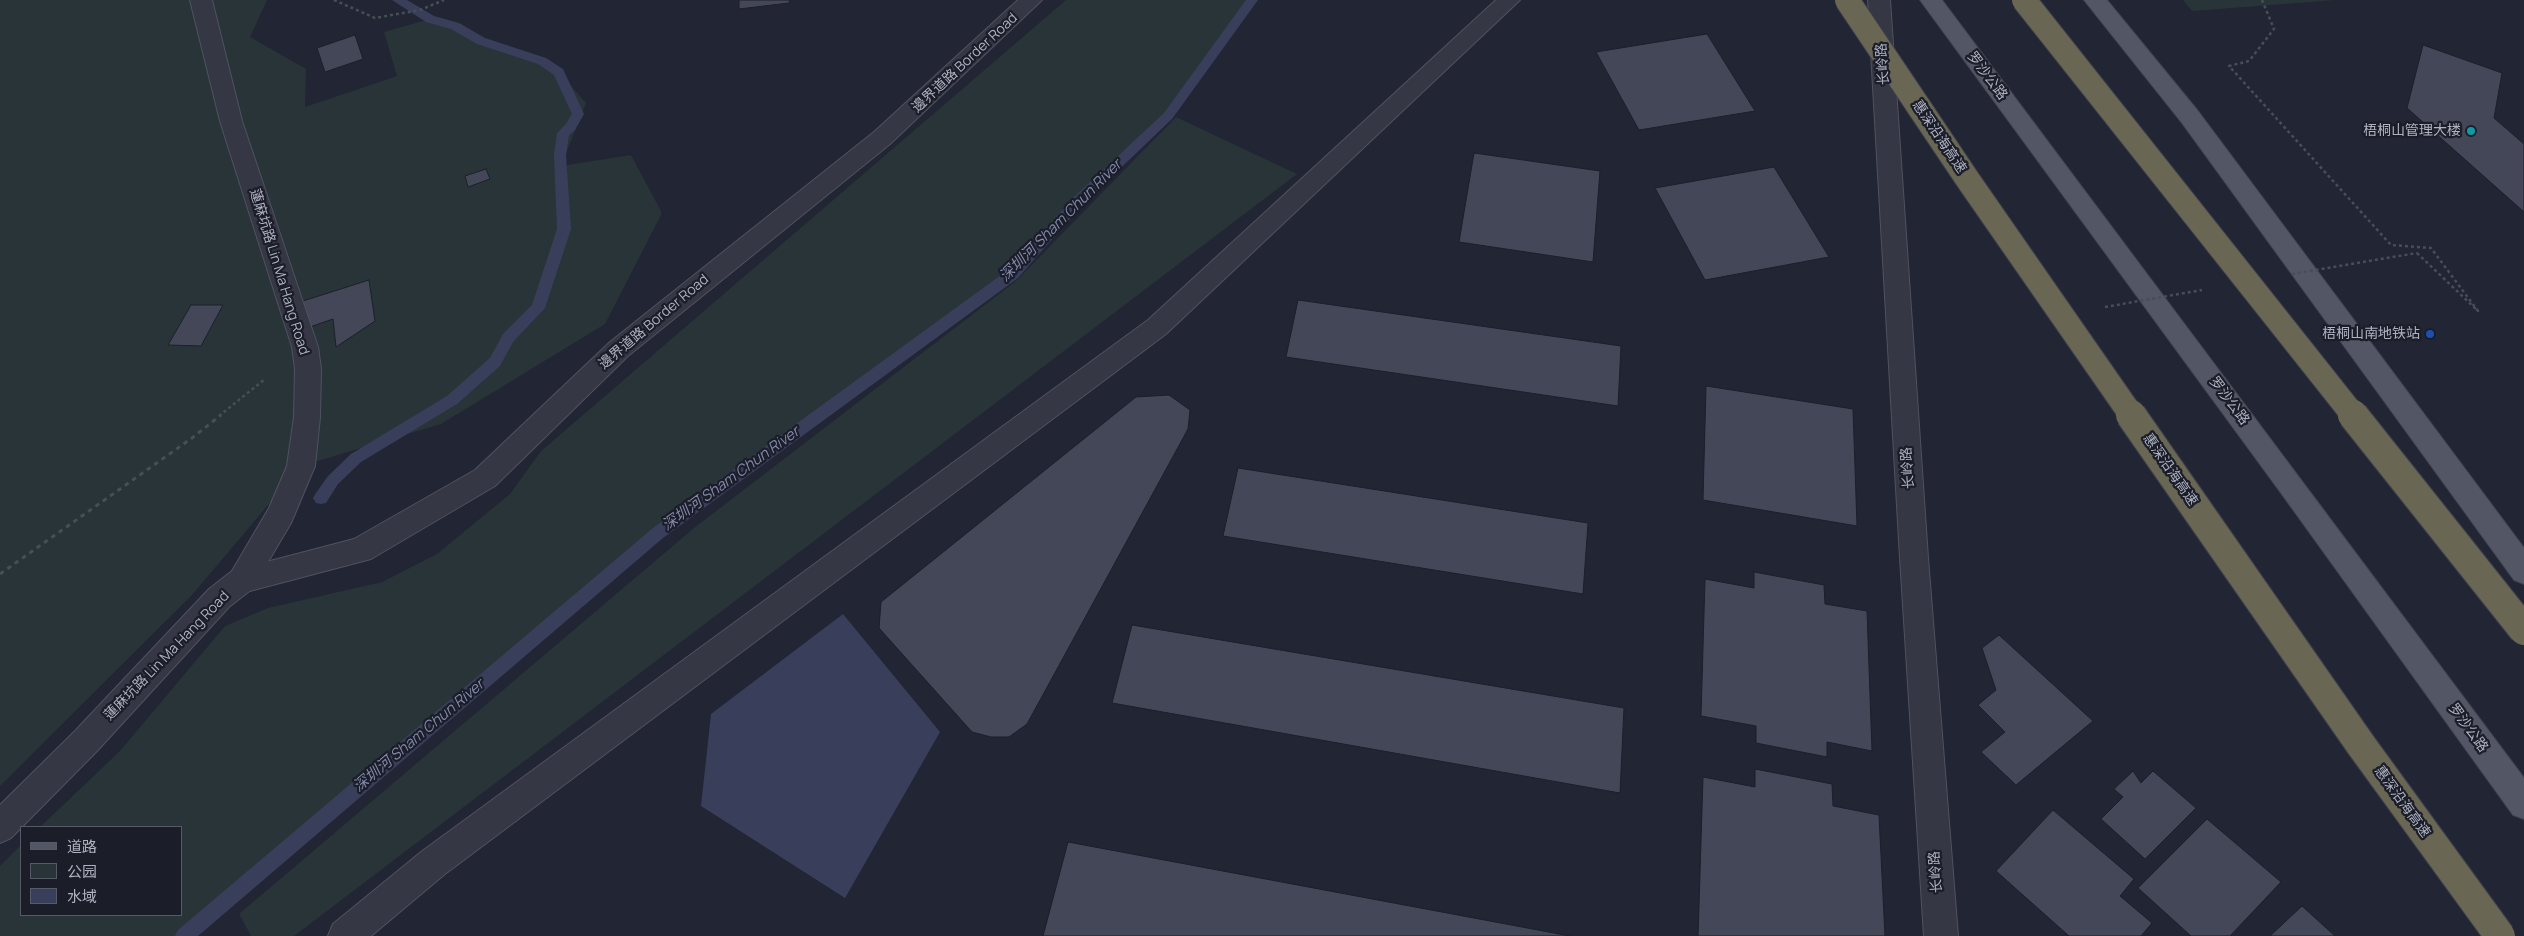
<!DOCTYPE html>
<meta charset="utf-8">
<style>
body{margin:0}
#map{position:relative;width:2524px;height:936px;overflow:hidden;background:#222533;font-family:Manrope,"Noto Sans SC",sans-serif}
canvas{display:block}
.legend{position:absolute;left:20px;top:826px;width:162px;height:90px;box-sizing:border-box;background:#1b1d29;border:1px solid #565966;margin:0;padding:6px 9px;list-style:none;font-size:15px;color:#afb2c1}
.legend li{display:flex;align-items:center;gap:10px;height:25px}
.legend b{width:25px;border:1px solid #565966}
</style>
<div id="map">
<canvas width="2524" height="936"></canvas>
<ul class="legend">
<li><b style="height:6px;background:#535664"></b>道路</li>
<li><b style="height:14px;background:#283438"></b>公园</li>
<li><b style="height:14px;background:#393f5b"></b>水域</li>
</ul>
</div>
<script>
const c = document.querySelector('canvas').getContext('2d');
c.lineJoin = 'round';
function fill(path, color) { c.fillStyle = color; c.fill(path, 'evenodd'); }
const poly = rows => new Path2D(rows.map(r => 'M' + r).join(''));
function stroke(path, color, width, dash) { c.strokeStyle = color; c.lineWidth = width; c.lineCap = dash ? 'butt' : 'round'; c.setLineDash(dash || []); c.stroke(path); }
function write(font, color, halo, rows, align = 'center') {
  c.font = font + ' Manrope,"Noto Sans SC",sans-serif'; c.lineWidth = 4.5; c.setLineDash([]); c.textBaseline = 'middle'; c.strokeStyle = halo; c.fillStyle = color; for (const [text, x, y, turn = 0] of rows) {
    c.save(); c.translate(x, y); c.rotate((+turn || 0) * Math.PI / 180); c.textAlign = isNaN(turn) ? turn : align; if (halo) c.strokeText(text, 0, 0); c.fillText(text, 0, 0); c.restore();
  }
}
const green = poly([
 [0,0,267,0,250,37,306,69,305,107,397,76,384,32,430,19,559,72,586,103,561,166,631,155,662,213,605,324,441,424,301,466,192,595,0,786],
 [1066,0,1256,0,1168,116,1099,181,1025,261,675,520,186,936,0,936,0,866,21,845,21,915,181,915,181,827,40,827,120,751,225,626,268,608,382,582,437,554,510,494,541,451],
 [2183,0,2336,0,2192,11],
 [1176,117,1297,174,294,936,251,936,239,914,694,528,1016,281]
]);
const water = poly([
 [843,614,940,732,845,898,701,806,711,714]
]);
const stream = poly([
 [392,0,407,0,434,16,459,23,485,38,546,58,563,69,584,114,575,130,569,135,566,155,571,229,545,308,513,342,500,366,457,404,361,462,338,484,326,503,321,504,316,503,313,498,316,493,328,476,351,454,447,396,490,358,503,334,532,305,557,229,554,155,557,133,566,124,572,114,554,75,538,64,477,44,451,29,426,22,392,0],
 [1246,0,1258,0,1172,119,1083,204,1018,278,663,538,198,936,175,936,178,930,653,528,1008,270,1073,198,1164,113,1246,0]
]);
const building = poly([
 [739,0,790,0,789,3,739,9,739,0],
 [1707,34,1755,111,1639,130,1596,52,1707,34],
 [355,35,363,59,325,72,317,48,355,35],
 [2423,45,2502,73,2494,118,2524,144,2524,212,2407,108,2423,45],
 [1474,153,1600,171,1593,262,1459,242,1474,153],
 [1774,167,1829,257,1705,280,1655,188,1774,167],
 [486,169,490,179,468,187,465,176,486,169],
 [369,280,375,321,336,347,333,319,307,328,303,301,369,280],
 [1298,300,1621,346,1618,406,1286,357,1298,300],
 [191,305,223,305,201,346,168,345,191,305],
 [1706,386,1853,409,1857,526,1703,500,1706,386],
 [1169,395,1190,410,1188,429,1027,724,1009,737,991,737,972,732,879,628,881,602,1136,397,1169,395],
 [1238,468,1588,523,1583,594,1223,536,1238,468],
 [1754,572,1824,585,1825,604,1867,611,1872,751,1827,742,1827,757,1756,743,1756,726,1701,716,1705,579,1754,588,1754,572],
 [1132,625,1624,708,1620,793,1112,703,1132,625],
 [1999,635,2093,721,2016,785,1981,752,2005,732,1978,705,1996,690,1982,648,1999,635],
 [1755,769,1832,784,1833,806,1879,815,1885,936,1698,936,1703,777,1755,787,1755,769],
 [2133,771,2141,783,2153,771,2196,808,2145,859,2101,819,2123,797,2114,789,2133,771],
 [2053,810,2134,879,2120,896,2152,923,2141,936,2069,936,1996,871,2053,810],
 [2207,819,2281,882,2230,936,2191,936,2138,888,2207,819],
 [1068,842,1570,936,1043,936,1068,842],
 [2302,906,2335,936,2270,936,2302,906]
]);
const pathFar1 = poly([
 [334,0,375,18,420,10,444,0],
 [2262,0,2274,29,2249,61,2229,66,2391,245,2431,248,2478,311,2417,253],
 [219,416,265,379]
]);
const path = poly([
 [0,574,192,438,221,415]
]);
const service = poly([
 [1018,0,1042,0,890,144,628,356,495,486,371,559,242,593,232,589,228,580,232,571,354,539,475,470,610,342,874,132,1018,0],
 [1496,0,1520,0,1166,334,445,874,371,936,328,936,333,924,421,852,1148,320,1496,0]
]);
const minor = poly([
 [190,0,212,0,242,121,318,347,321,369,320,417,315,466,291,523,252,589,229,607,97,751,11,838,0,843,0,805,75,731,209,589,232,571,269,508,287,466,294,417,295,369,292,347,220,121,190,0],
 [1868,0,1890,0,1928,558,1958,936,1924,936,1900,558,1868,0]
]);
const primary = poly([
 [1920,0,1942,0,2524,778,2524,819,2513,815,2281,493,1920,0],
 [2084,0,2107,0,2198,111,2524,548,2524,584,2514,580,2182,123,2084,0]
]);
const pathBridge = poly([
 [2292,274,2417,253],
 [2105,307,2202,290]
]);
const motorwayBridgeFar1 = poly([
 [1847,0,1968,180,2132,416],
 [2024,0,2354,416]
]);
const motorwayBridge = poly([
 [2131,415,2361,745,2500,936],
 [2353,415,2524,630]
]);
const markers = [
 [2471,131,5,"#0f9aa8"],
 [2430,334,5,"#1a4fb4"]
];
const streetNames = [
 ["邊界道路 Border Road",965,63,-43],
 ["长岭路",1883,64,-94],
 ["罗沙公路",1987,76,53],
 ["惠深沿海高速",1939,137,56],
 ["蓮麻坑路 Lin Ma Hang Road",279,272,73],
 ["邊界道路 Border Road",654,322,-40],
 ["罗沙公路",2229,401,53],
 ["长岭路",1908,468,-94],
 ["惠深沿海高速",2170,470,55],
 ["蓮麻坑路 Lin Ma Hang Road",167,656,-46],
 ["罗沙公路",2468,728,54],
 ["惠深沿海高速",2402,802,54],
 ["长岭路",1936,872,-94]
];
const poiNames = [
 ["梧桐山管理大楼",2461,131],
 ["梧桐山南地铁站",2420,334]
];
const waterNames = [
 ["深圳河 Sham Chun River",1061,221,-45],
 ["深圳河 Sham Chun River",731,479,-36],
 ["深圳河 Sham Chun River",419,736,-40]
];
fill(green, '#283438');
fill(water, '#393f5b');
fill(stream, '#393f5b');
fill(building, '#444758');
stroke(building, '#1d1f2b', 1);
stroke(service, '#50525f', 2);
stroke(minor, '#50525f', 2);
stroke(primary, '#3f414e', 2);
stroke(pathFar1, '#455056', 2.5, [3, 3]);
stroke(path, '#455056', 3, [4.5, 4.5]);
fill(service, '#353744');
fill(minor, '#353744');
fill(primary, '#535664');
stroke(motorwayBridgeFar1, '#3d3f4c', 26, []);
stroke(motorwayBridge, '#3d3f4c', 32, []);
stroke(pathBridge, '#455056', 2.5, [3, 3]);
stroke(motorwayBridgeFar1, '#696653', 24);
stroke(motorwayBridge, '#696653', 30);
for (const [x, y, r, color] of markers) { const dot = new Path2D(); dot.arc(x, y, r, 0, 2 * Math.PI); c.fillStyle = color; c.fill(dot); stroke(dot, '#1b1d29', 2); }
write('14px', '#afb2c1', '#1b1d29', streetNames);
write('14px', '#afb2c1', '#1b1d29', poiNames, 'right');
write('italic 15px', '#8389ab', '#1b1d29', waterNames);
</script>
